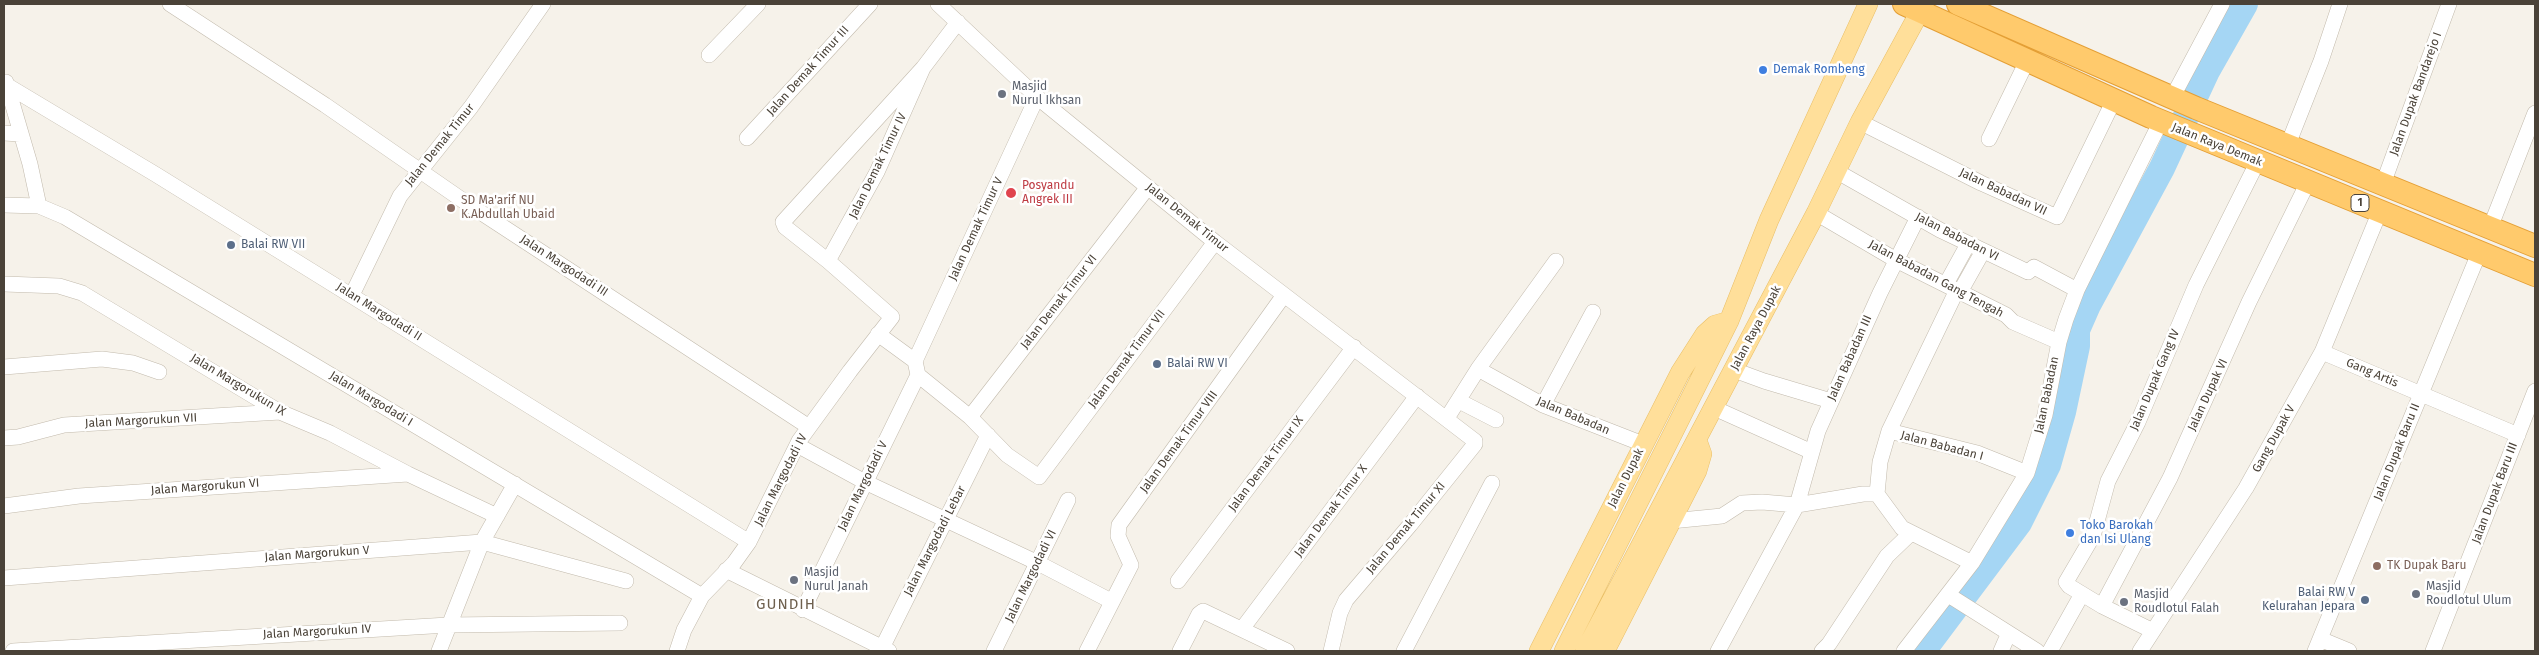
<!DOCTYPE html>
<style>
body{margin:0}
#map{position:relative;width:2539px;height:655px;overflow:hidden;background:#f6f2ea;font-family:"Fira Sans",sans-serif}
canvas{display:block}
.frame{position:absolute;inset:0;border:5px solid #4a4238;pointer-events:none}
</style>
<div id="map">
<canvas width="2539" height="655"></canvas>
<div class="frame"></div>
</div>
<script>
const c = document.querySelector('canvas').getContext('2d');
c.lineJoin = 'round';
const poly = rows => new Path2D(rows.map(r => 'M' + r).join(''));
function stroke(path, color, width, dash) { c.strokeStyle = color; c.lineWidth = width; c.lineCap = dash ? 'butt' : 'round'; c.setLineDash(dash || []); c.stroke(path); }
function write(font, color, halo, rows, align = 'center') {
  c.font = font + ' "Fira Sans",sans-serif'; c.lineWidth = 5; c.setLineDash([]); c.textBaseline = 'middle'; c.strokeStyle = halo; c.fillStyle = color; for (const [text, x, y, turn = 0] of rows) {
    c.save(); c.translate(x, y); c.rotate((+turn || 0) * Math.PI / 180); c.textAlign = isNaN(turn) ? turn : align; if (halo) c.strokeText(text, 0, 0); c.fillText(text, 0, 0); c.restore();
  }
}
const river = poly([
 [1923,651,2019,523,2048,465,2063,412,2077,346,2077,330,2088,305,2162,168,2207,71,2245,4]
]);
const minor = poly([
 [170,4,325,105,468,204,809,427],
 [938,4,1037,97,1215,242,1475,441,1475,444,1410,525,1346,600,1340,613,1331,651],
 [709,55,758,4],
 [6,82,30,164,39,206],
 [8,86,155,174,749,542],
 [2172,98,2222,4],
 [1860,122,1981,183,2057,217,2114,100],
 [4,133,20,134],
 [747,138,870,4],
 [1989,139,2027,61],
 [2287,147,2321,61,2340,4],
 [1836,171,1940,230,2028,272,2034,267,2077,290],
 [2383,184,2449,4],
 [4,205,39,206,65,217,702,596],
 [1816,213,1896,260,2006,315,2013,322,2059,342],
 [2490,228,2535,113],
 [828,261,877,172,923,68,958,22],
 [4,284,59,286,82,293,280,412,330,433,408,474,497,516],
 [1946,284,1968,244],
 [1960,292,1983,251],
 [352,295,400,196,471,107,543,4],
 [878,334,915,361],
 [2322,352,2518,435],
 [4,367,102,359,133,363,159,372],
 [1478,369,1543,405,1643,444],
 [1734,370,1764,381,1831,401],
 [918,375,970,417,1007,455,1039,477,1215,242],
 [1459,401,1496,420],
 [1543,405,1593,312],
 [1714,408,1812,452],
 [970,417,1148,187],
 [1447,418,1478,369,1556,261],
 [1889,431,1957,290],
 [4,438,18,437,64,425,280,412],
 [797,445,865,482,1038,563,1111,601],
 [1877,494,1880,462,1889,431,1977,453,2027,473],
 [4,506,79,496,408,474],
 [1671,521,1722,516,1742,503,1762,502,1797,505,1863,494,1877,494,1902,528,1972,563],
 [726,570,889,651],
 [4,578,482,542,626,581],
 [1178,581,1354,347],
 [1950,596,2037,651],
 [2102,606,2170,478,2249,302,2308,182],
 [803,610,918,375,915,361,1037,97],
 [1245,625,1417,396],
 [2153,631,2102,606,2069,586,2066,582,2093,536,2108,481,2138,422,2196,285,2258,161],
 [2320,639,2349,651],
 [882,648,988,435],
 [13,651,448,625,620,623],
 [439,651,482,542,515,484],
 [677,651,684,630,702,596,734,563,749,542,799,441,850,371,892,317,828,261,785,227,783,222,923,68],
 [994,651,1068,500],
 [1087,651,1131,565,1118,536,1119,525,1284,295],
 [1180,651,1199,614,1203,611,1287,651],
 [1404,651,1492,483],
 [1718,651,1797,505,1818,431,1880,293,1918,217],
 [1822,651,1829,644,1887,556,1910,534],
 [1904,651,1972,563,2027,473,2045,415,2059,342,2066,319,2077,290,2161,121],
 [2001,651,2008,635],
 [2050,651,2082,594],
 [2140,651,2246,488,2322,352,2380,211],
 [2315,651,2479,253],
 [2433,651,2535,391]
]);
const major = poly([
 [1539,651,1680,373,1705,334,1715,325,1729,321],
 [1564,651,1729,321,1769,220,1868,4],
 [1585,651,1816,213,1860,122,1924,4],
 [1605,651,1697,471,1702,454,1697,440]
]);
const highway = poly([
 [1904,4,2151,117,2535,275],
 [1958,4,2196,108,2535,246]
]);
const markers = [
 [1763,70,5,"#3f7fe0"],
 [1002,94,5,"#6b7280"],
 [1011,193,6,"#e0444e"],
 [451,208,5,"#8d6e63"],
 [231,245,5,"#5c6f8a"],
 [1157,364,5,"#5c6f8a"],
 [2070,533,5,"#3f7fe0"],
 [2377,566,5,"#8d6e63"],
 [794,580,5,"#6b7280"],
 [2416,594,5,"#6b7280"],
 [2365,600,5,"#5c6f8a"],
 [2124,602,5,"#6b7280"]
];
const shields = [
 [2360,203,18]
];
const shieldNames = [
 ["1",2360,203]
];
const shopNames = [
 ["Demak Rombeng",1773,70],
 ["Toko Barokah",2080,526],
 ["dan Isi Ulang",2080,540]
];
const streetNames = [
 ["Jalan Demak Timur III",808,71,-48],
 ["Jalan Dupak Bandarejo I",2416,94,-70],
 ["Jalan Demak Timur",440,145,-51],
 ["Jalan Raya Demak",2217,145,22],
 ["Jalan Demak Timur IV",878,166,-64],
 ["Jalan Babadan VII",2003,192,25],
 ["Jalan Demak Timur",1187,218,39],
 ["Jalan Demak Timur V",976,229,-65],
 ["Jalan Babadan VI",1957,237,27],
 ["Jalan Margodadi III",564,266,33],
 ["Jalan Babadan Gang Tengah",1936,279,28],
 ["Jalan Demak Timur VI",1059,302,-52],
 ["Jalan Margodadi II",379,312,32],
 ["Jalan Raya Dupak",1756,328,-62],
 ["Jalan Babadan III",1850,358,-66],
 ["Jalan Demak Timur VII",1127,359,-53],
 ["Gang Artis",2372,373,23],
 ["Jalan Dupak Gang IV",2155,380,-67],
 ["Jalan Margorukun IX",238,385,31],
 ["Jalan Babadan",2047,395,-78],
 ["Jalan Dupak VI",2208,395,-65],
 ["Jalan Margodadi I",371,399,31],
 ["Jalan Babadan",1573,416,23],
 ["Jalan Margorukun VII",141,421,-3],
 ["Gang Dupak V",2274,439,-61],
 ["Jalan Demak Timur VIII",1179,442,-54],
 ["Jalan Babadan I",1942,446,15],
 ["Jalan Dupak Baru II",2397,452,-68],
 ["Jalan Demak Timur IX",1266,464,-53],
 ["Jalan Dupak",1626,478,-63],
 ["Jalan Margodadi IV",781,480,-63],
 ["Jalan Margodadi V",863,486,-64],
 ["Jalan Margorukun VI",205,487,-4],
 ["Jalan Dupak Baru III",2495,493,-69],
 ["Jalan Demak Timur X",1331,511,-53],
 ["Jalan Demak Timur XI",1406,528,-50],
 ["Jalan Margodadi Lebar",935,541,-63],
 ["Jalan Margorukun V",317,554,-4],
 ["Jalan Margodadi VI",1031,576,-64],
 ["Jalan Margorukun IV",317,632,-3]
];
const worshipNames = [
 ["Masjid",1012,87],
 ["Nurul Ikhsan",1012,101],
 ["Masjid",804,573],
 ["Nurul Janah",804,587],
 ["Masjid",2426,587],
 ["Roudlotul Ulum",2426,601],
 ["Masjid",2134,595],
 ["Roudlotul Falah",2134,609]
];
const healthNames = [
 ["Posyandu",1022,186],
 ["Angrek III",1022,200]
];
const educationNames = [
 ["SD Ma'arif NU",461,201],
 ["K.Abdullah Ubaid",461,215],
 ["TK Dupak Baru",2387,566]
];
const serviceNames = [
 ["Balai RW VII",241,245],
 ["Balai RW VI",1167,364],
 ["Balai RW V",2355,593,"right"],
 ["Kelurahan Jepara",2355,607,"right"]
];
const quarterNames = [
 ["GUNDIH",786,605]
];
stroke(river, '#a5d6f4', 26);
stroke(minor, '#c2baac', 16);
stroke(major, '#e9be65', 20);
stroke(highway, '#e49f35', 24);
stroke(minor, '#fff', 15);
stroke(major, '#ffdf9a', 19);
stroke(highway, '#ffca6c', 22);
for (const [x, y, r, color] of markers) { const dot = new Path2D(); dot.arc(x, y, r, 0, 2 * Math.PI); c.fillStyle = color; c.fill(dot); stroke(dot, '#fff', 2); }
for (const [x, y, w] of shields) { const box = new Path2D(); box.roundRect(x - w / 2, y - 8.5, w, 17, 4); c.fillStyle = '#fff'; c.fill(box); stroke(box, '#4a4238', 1); }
write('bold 11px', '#4a4238', null, shieldNames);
write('12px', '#366cbe', '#fff', shopNames, 'left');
write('12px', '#4a4238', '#fff', streetNames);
write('12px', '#5b616d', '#fff', worshipNames, 'left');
write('12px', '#be3a42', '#fff', healthNames, 'left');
write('12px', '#785e54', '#fff', educationNames, 'left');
write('12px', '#4e5e75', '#fff', serviceNames, 'left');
c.letterSpacing = '1px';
write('15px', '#6e604e', '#fff', quarterNames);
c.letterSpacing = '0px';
</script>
